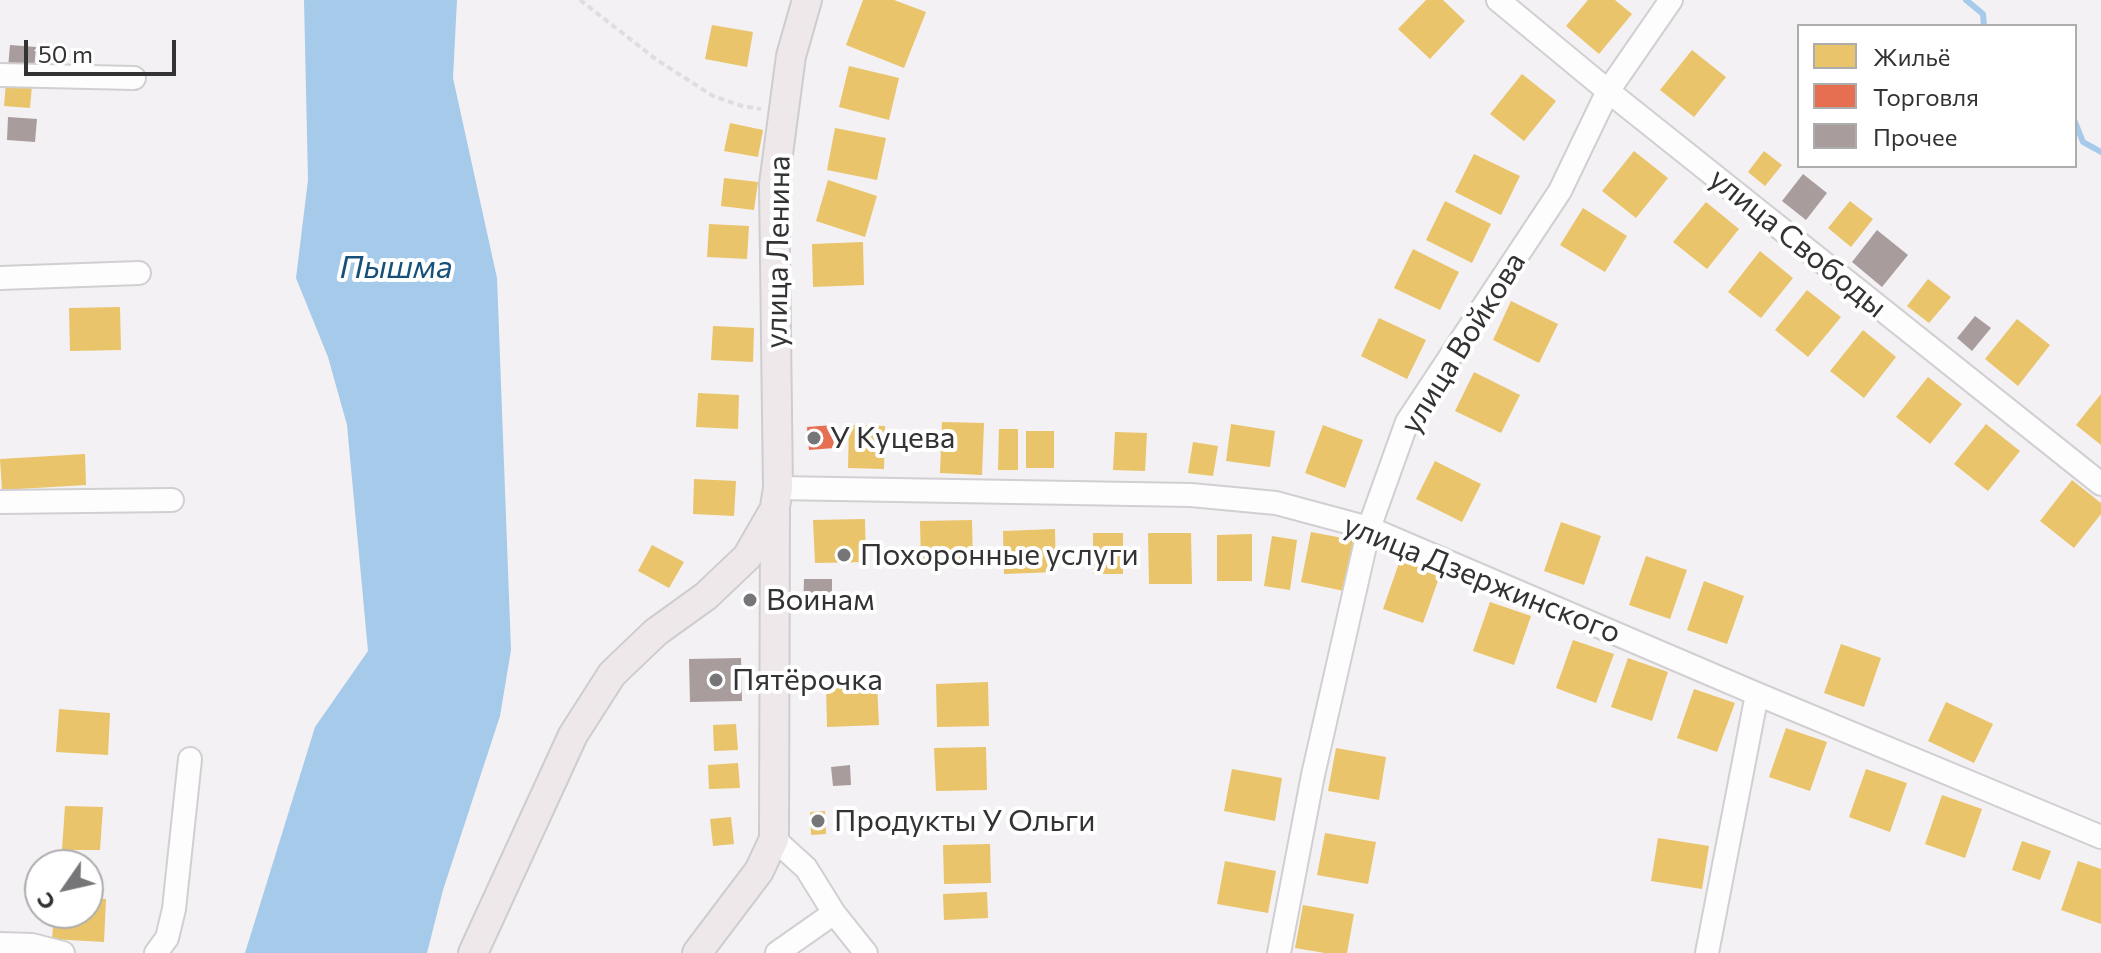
<!DOCTYPE html>
<meta charset="utf-8">
<style>
body{margin:0}
#map{position:relative;width:2101px;height:953px;overflow:hidden;background:#f3f1f3;font-family:Commissioner,sans-serif}
canvas{display:block}
.legend{position:absolute;left:1797px;top:24px;width:280px;height:144px;box-sizing:border-box;background:#fff;border:2px solid #adadae;margin:0;padding:10px 14px;list-style:none;font-size:24px;color:#333234}
.legend li{display:flex;align-items:center;gap:16px;height:40px}
.legend b{width:40px;border:2px solid #adadae}
.north{position:absolute;left:24px;top:849px;width:80px;height:80px;box-sizing:border-box;background:#fff;border:2px solid #adadae;border-radius:50%;rotate:236deg;font-size:22px;font-weight:700;line-height:32px;text-align:center;color:#333234}
.north::after{content:'';display:block;margin:auto;width:28px;height:36px;background:#767577;clip-path:polygon(50% 0,100% 100%,50% 72%,0 100%)}
.scale{position:absolute;left:24px;top:40px;width:152px;height:36px;box-sizing:border-box;border:4px solid #333234;border-top:0;padding-left:10px;font-size:24px;line-height:28px;white-space:nowrap;color:#333234;-webkit-text-stroke:6px #fff;paint-order:stroke}
</style>
<div id="map">
<canvas width="2101" height="953"></canvas>
<ul class="legend">
<li><b style="height:22px;background:#e9c46a"></b>Жильё</li>
<li><b style="height:22px;background:#e76f51"></b>Торговля</li>
<li><b style="height:22px;background:#a99c9d"></b>Прочее</li>
</ul>
<div class="north">С</div>
<div class="scale">50 m</div>
</div>
<script>
const c = document.querySelector('canvas').getContext('2d');
c.lineJoin = 'round';
function fill(path, color) { c.fillStyle = color; c.fill(path, 'evenodd'); }
const poly = rows => new Path2D(rows.map(r => 'M' + r).join(''));
function stroke(path, color, width, dash) { c.strokeStyle = color; c.lineWidth = width; c.lineCap = dash ? 'butt' : 'round'; c.setLineDash(dash || []); c.stroke(path); }
function write(font, color, halo, rows, align = 'center') {
  c.font = font + ' Commissioner,sans-serif'; c.lineWidth = 8; c.setLineDash([]); c.textBaseline = 'middle'; c.strokeStyle = halo; c.fillStyle = color; for (const [text, x, y, turn = 0] of rows) {
    c.save(); c.translate(x, y); c.rotate((+turn || 0) * Math.PI / 180); c.textAlign = isNaN(turn) ? turn : align; if (halo) c.strokeText(text, 0, 0); c.fillText(text, 0, 0); c.restore();
  }
}
const water = poly([
 [304,0,457,0,453,78,497,278,511,650,500,716,443,890,427,953,245,953,315,727,368,651,347,425,328,357,296,278,308,180]
]);
const homes = poly([
 [863,0,894,0,926,12,904,68,846,45],
 [1426,0,1443,0,1465,21,1430,59,1398,29],
 [1588,0,1615,0,1632,14,1599,54,1566,26],
 [712,25,753,32,747,67,705,59],
 [1692,50,1726,77,1694,117,1660,90],
 [849,66,899,78,889,120,839,107],
 [1522,74,1556,101,1524,141,1490,114],
 [6,83,32,85,30,108,4,106],
 [730,123,763,130,758,157,724,151],
 [835,128,886,138,877,180,827,170],
 [1634,151,1668,178,1636,218,1602,191],
 [1764,151,1782,165,1765,186,1748,172],
 [1474,154,1520,176,1501,215,1455,192],
 [724,178,758,182,754,210,721,206],
 [828,180,877,196,865,237,816,221],
 [1445,201,1491,224,1472,263,1426,240],
 [1850,201,1873,219,1851,247,1828,228],
 [1706,202,1739,229,1707,269,1673,242],
 [1583,208,1627,236,1605,272,1560,245],
 [709,224,749,226,747,259,707,257],
 [863,242,864,285,813,287,812,244],
 [1413,249,1459,272,1440,310,1394,288],
 [1760,251,1793,278,1761,318,1728,292],
 [1928,279,1951,297,1929,323,1907,306],
 [1807,290,1841,317,1808,357,1775,330],
 [1511,301,1558,324,1539,363,1493,340],
 [120,307,121,350,70,351,69,308],
 [1379,318,1426,340,1407,379,1361,356],
 [2017,319,2050,345,2018,386,1985,359],
 [713,326,754,328,753,362,711,360],
 [1863,330,1896,357,1864,398,1830,371],
 [1474,372,1520,395,1501,433,1455,411],
 [1928,377,1962,404,1930,444,1896,417],
 [698,393,739,395,738,429,696,427],
 [2101,394,2101,445,2076,425],
 [942,422,984,423,982,475,940,473],
 [1231,424,1275,431,1270,467,1226,461],
 [1986,424,2020,451,1988,491,1954,464],
 [849,425,885,426,884,469,848,468],
 [1323,425,1363,440,1345,488,1305,473],
 [999,429,1018,429,1018,470,998,470],
 [1026,431,1054,431,1054,468,1026,468],
 [1115,432,1147,433,1145,471,1113,470],
 [1193,442,1218,446,1213,476,1188,473],
 [85,454,86,485,2,490,0,459],
 [1435,461,1481,484,1462,522,1416,499],
 [694,479,736,481,734,516,693,514],
 [2072,480,2101,503,2101,514,2074,548,2040,521],
 [865,519,866,562,815,563,813,520],
 [972,520,973,563,921,564,920,521],
 [1561,522,1601,536,1584,585,1544,571],
 [1055,529,1056,572,1004,574,1003,531],
 [1311,532,1353,540,1344,591,1301,582],
 [1093,533,1123,533,1123,574,1093,574],
 [1148,533,1191,533,1192,584,1149,584],
 [1252,534,1252,581,1217,581,1217,535],
 [1272,536,1297,540,1290,590,1264,586],
 [652,545,684,562,669,588,638,571],
 [1646,556,1687,570,1670,619,1629,605],
 [1400,560,1440,575,1423,623,1383,609],
 [1704,581,1744,596,1727,644,1687,630],
 [1490,602,1531,616,1514,665,1473,651],
 [1573,640,1614,654,1596,703,1556,688],
 [1841,644,1881,658,1864,707,1824,693],
 [1628,658,1668,672,1652,721,1611,707],
 [988,682,989,726,937,727,936,684],
 [877,683,879,725,827,727,826,684],
 [1694,689,1735,703,1717,752,1677,738],
 [1946,702,1993,724,1974,763,1928,741],
 [59,709,110,713,108,755,56,752],
 [736,724,738,750,714,751,713,725],
 [1786,728,1827,742,1810,791,1769,777],
 [986,747,987,790,936,791,934,748],
 [1336,748,1386,757,1379,800,1328,791],
 [738,763,740,788,709,789,708,765],
 [1232,769,1282,778,1275,821,1224,811],
 [1866,769,1907,783,1890,832,1849,817],
 [1942,795,1982,809,1965,858,1925,844],
 [65,806,103,807,100,850,62,850],
 [825,811,826,834,811,835,810,812],
 [731,817,734,844,713,846,710,819],
 [1325,833,1376,842,1368,884,1317,875],
 [1658,838,1709,846,1702,889,1651,881],
 [2022,841,2051,851,2040,880,2012,870],
 [990,844,991,883,944,884,943,845],
 [1225,861,1276,871,1268,913,1217,904],
 [2078,861,2101,869,2101,924,2061,910],
 [987,892,988,918,944,920,943,894],
 [88,898,106,899,104,942,52,939,54,913,88,913],
 [1303,905,1354,914,1347,953,1325,953,1295,948]
]);
const shops = poly([
 [833,425,834,448,809,450,807,427]
]);
const stream = poly([
 [1966,0,1983,14,1984,26],
 [2075,122,2083,142,2101,152]
]);
const building = poly([
 [10,45,36,47,34,70,8,68],
 [8,117,37,119,35,142,7,140],
 [1803,174,1827,193,1806,220,1782,201],
 [1877,230,1908,255,1882,287,1852,262],
 [1975,316,1991,328,1972,351,1957,338],
 [804,579,832,579,832,609,803,609],
 [741,658,742,701,690,702,689,659],
 [850,765,851,785,833,786,831,767]
]);
const path = poly([
 [580,0,657,60,713,96,742,106,761,109]
]);
const minor = poly([
 [1498,0,1608,91,2101,484],
 [0,75,134,78],
 [0,278,139,273],
 [778,488,1191,495,1276,503,1369,528,1757,694,2101,837],
 [0,502,172,500],
 [774,839,806,868,834,913,866,953],
 [0,944,32,945,63,953],
 [156,953,167,938,174,909,190,759],
 [777,953,834,913],
 [1279,953,1313,775,1369,528,1407,422,1560,191,1608,91,1671,0],
 [1707,953,1757,694]
]);
const major = poly([
 [473,953,573,735,612,674,656,632,706,596,747,557,773,512],
 [697,953,759,871,774,839,775,507,778,488,774,184,791,56,807,0]
]);
const markers = [
 [814,438,8,"#767577"],
 [844,555,8,"#767577"],
 [750,600,8,"#767577"],
 [716,680,8,"#767577"],
 [818,821,8,"#767577"]
];
const streetNames = [
 ["улица Свободы",1798,243,39],
 ["улица Ленина",778,252,-89],
 ["улица Войкова",1463,343,-58],
 ["улица Дзержинского",1482,579,22]
];
const poiNames = [
 ["У Куцева",830,438],
 ["Похоронные услуги",860,555],
 ["Воинам",766,600],
 ["Пятёрочка",732,680],
 ["Продукты У Ольги",834,821]
];
const waterNames = [
 ["Пышма",396,267]
];
fill(water, '#a6caea');
fill(homes, '#e9c46a');
fill(shops, '#e76f51');
stroke(stream, '#a6caea', 6);
fill(building, '#a99c9d');
stroke(minor, '#d1cfd1', 26);
stroke(major, '#cecdce', 32);
stroke(path, '#dfdddf', 4, [6, 4]);
stroke(minor, '#fdfdfd', 22);
stroke(major, '#efe8ea', 28);
for (const [x, y, r, color] of markers) { const dot = new Path2D(); dot.arc(x, y, r, 0, 2 * Math.PI); c.fillStyle = color; c.fill(dot); stroke(dot, '#fff', 3); }
write('30px', '#333234', '#fff', streetNames);
write('30px', '#333234', '#fff', poiNames, 'left');
write('italic 32px', '#17517b', '#fff', waterNames);
</script>
